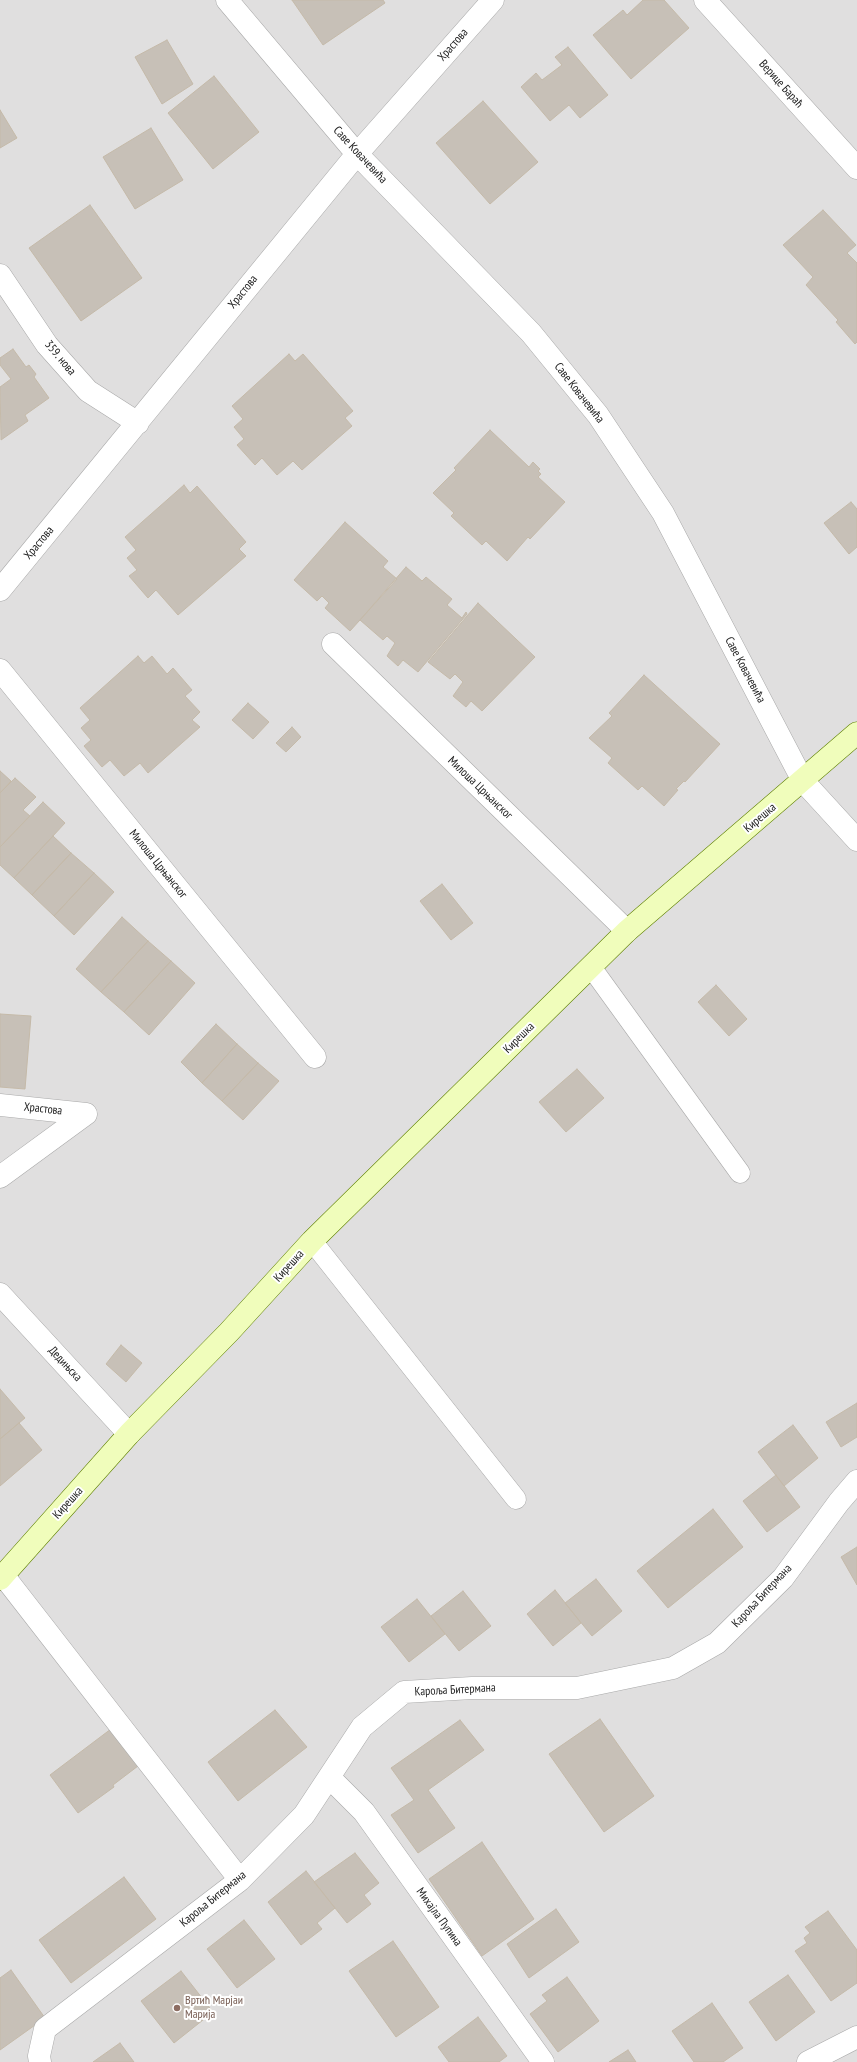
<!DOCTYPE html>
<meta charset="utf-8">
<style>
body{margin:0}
canvas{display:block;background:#f2f0e8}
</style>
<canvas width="857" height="2062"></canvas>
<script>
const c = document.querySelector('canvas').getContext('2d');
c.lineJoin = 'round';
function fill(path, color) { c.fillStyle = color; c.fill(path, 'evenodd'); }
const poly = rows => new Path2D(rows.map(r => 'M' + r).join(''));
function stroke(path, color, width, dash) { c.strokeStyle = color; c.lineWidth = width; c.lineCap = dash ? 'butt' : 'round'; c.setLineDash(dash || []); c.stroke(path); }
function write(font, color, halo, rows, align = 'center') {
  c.font = font + ' "PT Sans Narrow",sans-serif'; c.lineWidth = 4; c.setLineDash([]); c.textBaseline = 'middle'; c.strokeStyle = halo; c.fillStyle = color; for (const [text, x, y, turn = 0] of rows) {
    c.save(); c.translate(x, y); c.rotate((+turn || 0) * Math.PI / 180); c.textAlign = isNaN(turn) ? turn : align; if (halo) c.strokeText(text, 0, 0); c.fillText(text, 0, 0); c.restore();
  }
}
const residential = poly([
 [0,0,857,0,857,2062,0,2062]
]);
const building = poly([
 [292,0,383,0,385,3,323,45,292,0],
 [643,0,664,0,689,28,631,79,593,35,623,10,627,15,643,0],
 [167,40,193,84,162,104,135,57,167,40],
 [568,47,608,95,580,118,569,105,550,121,521,87,536,73,542,80,562,65,555,57,568,47],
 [214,76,259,132,213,169,168,113,214,76],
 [483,101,538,162,490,204,436,143,483,101],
 [0,110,17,138,0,148,0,110],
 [151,128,183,180,135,209,103,157,151,128],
 [90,205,142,278,81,321,29,248,90,205],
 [823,210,856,245,847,253,857,263,857,342,855,344,836,322,838,320,806,285,813,277,783,245,823,210],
 [13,349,26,367,29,365,36,374,34,377,49,398,25,415,28,421,1,440,0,387,11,379,0,365,0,358,13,349],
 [289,354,295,361,303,354,353,411,345,418,352,426,302,470,293,461,277,475,262,458,255,465,237,445,244,439,234,427,243,419,232,406,289,354],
 [490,430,529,467,533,462,540,469,538,471,541,474,538,477,565,502,530,539,528,537,507,561,486,541,482,545,451,516,454,513,433,493,456,470,454,468,490,430],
 [184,485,190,493,197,486,246,542,239,549,246,556,178,615,156,590,148,598,129,576,137,570,127,558,136,550,125,537,184,485],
 [851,502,857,509,857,547,849,554,824,523,851,502],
 [345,522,388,561,383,567,397,579,350,631,325,608,329,603,322,596,317,601,294,580,345,522],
 [406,567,422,581,426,577,452,599,447,605,462,618,466,612,467,614,418,672,403,660,398,666,387,656,395,643,387,636,383,640,360,620,406,567],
 [478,603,535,657,482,711,471,701,466,707,453,696,463,682,455,674,450,679,428,662,478,603],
 [138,656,144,663,152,656,167,674,173,668,192,690,185,696,200,712,192,720,200,727,148,773,140,763,124,776,110,760,102,767,84,746,91,740,81,728,90,720,80,708,138,656],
 [644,675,720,744,685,782,684,781,676,789,678,790,664,806,642,786,638,790,608,763,612,758,589,738,612,716,609,713,644,675],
 [248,703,269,722,253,739,232,720,248,703],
 [292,727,301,737,286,752,276,743,292,727],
 [0,771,11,781,0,793,0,771],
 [15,778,36,797,23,810,30,816,0,847,0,793,15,778],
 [43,802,65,823,14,878,0,865,0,847,43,802],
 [53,836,71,853,32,895,14,878,53,836],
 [71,853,94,873,54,916,32,895,71,853],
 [94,873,114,892,74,935,54,916,94,873],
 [442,884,473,923,451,940,420,901,442,884],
 [122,917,148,941,101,992,76,969,122,917],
 [148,941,171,961,124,1012,101,992,148,941],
 [171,961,195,983,149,1035,124,1012,171,961],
 [716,985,747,1019,729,1036,698,1002,716,985],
 [0,1014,31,1016,25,1089,0,1087,0,1014],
 [216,1024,237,1044,202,1083,181,1062,216,1024],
 [237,1044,258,1063,222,1101,202,1083,237,1044],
 [258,1063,279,1081,243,1120,222,1101,258,1063],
 [577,1069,604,1098,566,1132,539,1102,577,1069],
 [121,1345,142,1363,126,1382,106,1364,121,1345],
 [0,1389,25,1418,0,1439,0,1389],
 [857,1403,857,1437,841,1447,826,1422,857,1403],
 [19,1423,42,1450,0,1486,0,1439,19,1423],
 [793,1425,818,1458,784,1486,758,1452,793,1425],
 [776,1475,800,1507,767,1532,743,1501,776,1475],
 [713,1509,743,1547,668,1608,637,1571,713,1509],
 [857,1547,857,1585,841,1557,857,1547],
 [596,1579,622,1611,592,1636,565,1603,596,1579],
 [555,1590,581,1623,553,1646,527,1614,555,1590],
 [463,1591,491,1626,459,1651,431,1616,463,1591],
 [417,1599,445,1634,409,1662,381,1627,417,1599],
 [275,1710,307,1747,238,1801,208,1762,275,1710],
 [600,1719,654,1796,604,1832,549,1754,600,1719],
 [460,1720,484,1750,428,1790,455,1828,418,1853,391,1815,414,1800,391,1768,460,1720],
 [111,1729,138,1766,113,1785,114,1787,78,1813,50,1775,111,1729],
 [482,1842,534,1919,482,1956,429,1879,482,1842],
 [355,1853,379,1883,364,1895,371,1904,347,1923,314,1882,355,1853],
 [306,1871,335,1908,317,1923,322,1929,301,1945,268,1902,306,1871],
 [124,1877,156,1919,71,1983,39,1940,124,1877],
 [556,1909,579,1942,529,1978,507,1944,556,1909],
 [828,1911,857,1950,857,1983,831,2001,795,1951,807,1943,804,1938,810,1933,805,1927,828,1911],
 [244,1920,275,1959,237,1988,207,1949,244,1920],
 [393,1941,439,2007,396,2037,349,1971,393,1941],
 [11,1970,45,2018,0,2050,0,1978,11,1970],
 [181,1971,213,2012,174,2043,141,2001,181,1971],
 [788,1975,815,2012,776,2041,749,2002,788,1975],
 [567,1977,599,2021,558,2052,530,2014,547,2001,542,1995,567,1977],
 [712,2003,743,2048,723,2062,694,2062,672,2031,712,2003],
 [478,2017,507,2056,499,2062,449,2062,438,2047,478,2017],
 [120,2043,134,2062,93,2062,120,2043],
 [628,2050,636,2062,609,2062,628,2050]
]);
const lane = poly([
 [591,967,740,1173],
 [312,1241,516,1499]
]);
const street = poly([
 [227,0,357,154,531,333,598,415,663,513,803,781,857,840],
 [705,0,857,168],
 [0,275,47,345,88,391,138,423],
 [0,590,357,154,493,0],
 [333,644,627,931],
 [0,670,315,1057],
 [0,1105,86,1114],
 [0,1177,86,1114],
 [0,1294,129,1434],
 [3,1575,240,1880],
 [330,1778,364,1812,543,2062],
 [40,2062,39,2056,45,2029,240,1880,304,1815,362,1727,404,1692,472,1688,577,1688,673,1668,717,1643,783,1578,839,1502,857,1481],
 [808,2062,857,2037]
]);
const secondary = poly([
 [0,1579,129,1434,229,1332,312,1241,627,931,857,733]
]);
const markers = [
 [177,2008,4,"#8d6e63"]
];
const streetNames = [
 ["Храстова",453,45,-49],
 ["Верице Бараћ",781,84,48],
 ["Саве Ковачевића",360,155,47],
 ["Храстова",243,292,-51],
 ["359. нова",60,358,50],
 ["Саве Ковачевића",579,393,52],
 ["Храстова",39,543,-50],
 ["Саве Ковачевића",745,670,62],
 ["Милоша Црњанског",480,788,44],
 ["Кирешка",760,818,-40],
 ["Милоша Црњанског",158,864,51],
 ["Кирешка",519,1038,-45],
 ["Храстова",43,1109,6],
 ["Кирешка",289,1266,-48],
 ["Дедињска",65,1364,47],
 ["Кирешка",68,1503,-48],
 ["Кароља Битермана",762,1596,-47],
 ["Кароља Битермана",455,1690,-3],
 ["Кароља Битермана",213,1899,-39],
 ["Михајла Пупина",439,1917,54]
];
const educationNames = [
 ["Вртић Марјаи",185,2001],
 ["Марија",185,2015]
];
fill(residential, '#e0dfdf');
fill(building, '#c7c0b7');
stroke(building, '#c5baa9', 1);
stroke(lane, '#a9a9a9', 21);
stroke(street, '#a9a9a9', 23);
stroke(secondary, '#5f8100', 23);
stroke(lane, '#fff', 20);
stroke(street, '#fff', 22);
stroke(secondary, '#f0fdbb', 22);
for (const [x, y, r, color] of markers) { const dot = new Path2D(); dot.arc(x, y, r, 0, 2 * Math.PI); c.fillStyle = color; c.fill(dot); stroke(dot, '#fff', 1.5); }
write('12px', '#222', '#fff', streetNames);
write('12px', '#785e54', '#fff', educationNames, 'left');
</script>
